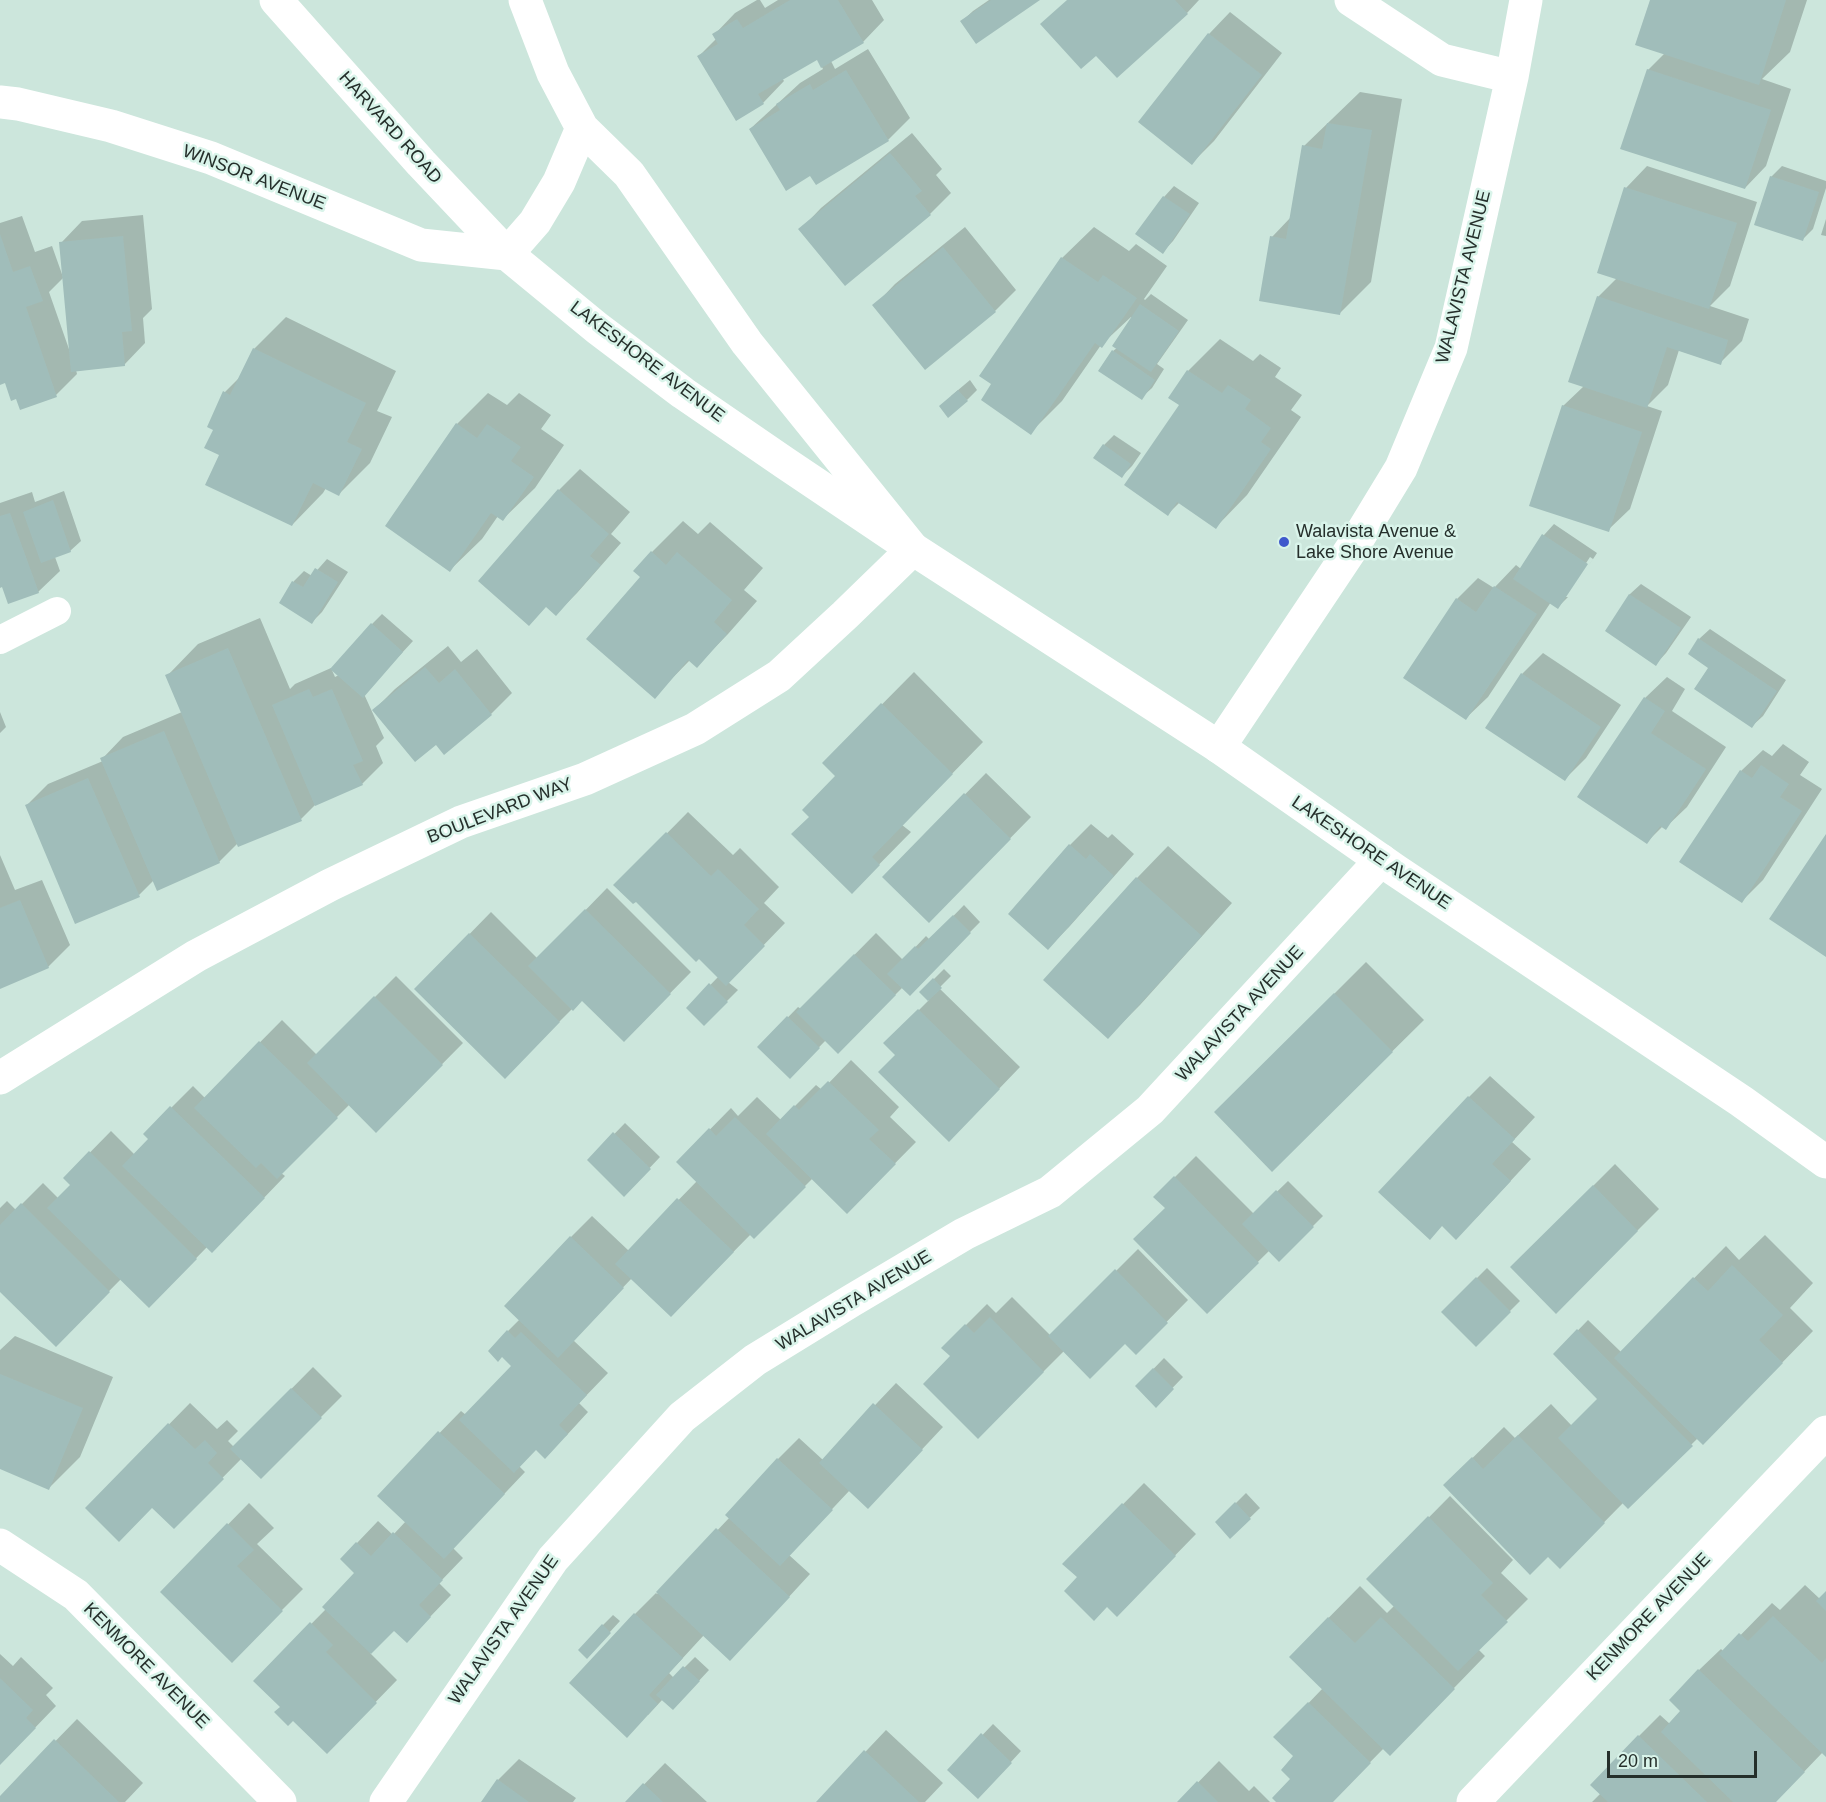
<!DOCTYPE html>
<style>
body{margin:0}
#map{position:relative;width:1826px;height:1802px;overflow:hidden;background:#cce6dc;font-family:Helvetica,sans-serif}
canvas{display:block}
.scale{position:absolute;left:1607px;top:1751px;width:150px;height:27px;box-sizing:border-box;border:3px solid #252f2b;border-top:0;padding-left:8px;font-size:18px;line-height:21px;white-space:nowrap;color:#252f2b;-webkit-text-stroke:4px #d9f4ea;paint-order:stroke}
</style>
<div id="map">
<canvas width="1826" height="1802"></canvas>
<div class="scale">20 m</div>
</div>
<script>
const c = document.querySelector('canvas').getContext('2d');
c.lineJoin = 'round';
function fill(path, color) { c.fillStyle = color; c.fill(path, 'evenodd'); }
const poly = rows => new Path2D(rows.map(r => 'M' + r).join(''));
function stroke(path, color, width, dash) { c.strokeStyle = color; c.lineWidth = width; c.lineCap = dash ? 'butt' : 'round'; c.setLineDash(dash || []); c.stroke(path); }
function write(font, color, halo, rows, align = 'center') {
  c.font = font + ' Helvetica,sans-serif'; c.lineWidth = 5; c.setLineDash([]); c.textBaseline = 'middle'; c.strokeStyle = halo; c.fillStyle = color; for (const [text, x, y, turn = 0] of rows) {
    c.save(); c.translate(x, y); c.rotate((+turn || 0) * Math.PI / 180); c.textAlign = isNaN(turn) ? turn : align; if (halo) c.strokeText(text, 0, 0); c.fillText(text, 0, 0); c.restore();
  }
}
const shadow = poly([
 [757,0,760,0,765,8,778,0,872,0,884,20,863,42,831,61,835,69,868,49,910,118,888,140,816,183,811,174,750,129,800,83,823,69,817,58,782,78,784,81,763,103,699,56,716,39,714,35,735,13],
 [989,0,1037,0,962,21,973,11],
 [1067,0,1199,0,1187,13],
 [1652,0,1807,0,1790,52,1762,79,1791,89,1766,166,1745,188,1648,70,1665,53],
 [1230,12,1282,53,1214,141,1192,163,1209,34],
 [1360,92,1402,99,1371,282,1339,314,1272,237,1291,217,1304,146],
 [912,133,942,169,936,175,951,193,930,214,800,230,821,208],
 [1647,166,1757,202,1730,286,1710,306,1749,319,1742,341,1720,363,1679,350,1668,385,1647,406,1662,411,1630,509,1608,530,1563,406,1584,386,1598,297,1617,278,1626,188],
 [1782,166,1826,181,1826,188,1813,229,1803,239,1771,177],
 [1174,186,1199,203,1173,241,1163,252,1137,234,1164,197],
 [143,215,152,309,143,318,145,343,124,365,76,370,77,374,56,395,17,398,6,381,0,383,0,223,22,216,35,252,52,246,63,277,61,243,82,221],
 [64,277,70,352,49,292],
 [1826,219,1826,236,1821,235],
 [965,227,1016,290,995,311,874,306,895,284],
 [1094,227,1129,251,1136,244,1167,266,1144,299,1145,300,1151,294,1188,320,1157,364,1164,369,1152,388,1141,398,1113,351,1117,348,1132,318,1131,317,1101,345,1062,401,1030,433,1062,258],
 [286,317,396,371,377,411,392,417,370,463,339,494,326,488,323,493,292,525,221,454,225,392,241,376,254,349],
 [1220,339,1253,361,1260,354,1281,368,1275,377,1302,395,1291,410,1301,417,1247,495,1216,527,1180,502,1168,514,1181,404,1170,397,1188,371],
 [970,380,977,390,967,400,951,396],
 [488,393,507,405,519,393,551,415,541,429,564,445,535,488,503,519,498,516,482,539,450,570,457,424],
 [1114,435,1141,453,1132,466,1122,476,1104,445],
 [580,469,630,512,611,534,621,543,577,593,556,614,559,490],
 [64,491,81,541,70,551,55,557,60,571,38,592,3,586,0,587,0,503,32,492,35,502],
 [683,521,698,534,710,522,763,568,744,590,757,601,728,634,697,666,690,660,654,697,642,576,652,552],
 [1554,524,1597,553,1568,597,1558,607,1551,602,1488,697,1466,718,1457,599,1478,578,1494,588,1516,565,1521,569,1544,535],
 [1590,557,1593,559,1568,597,1564,597],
 [327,559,348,572,322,612,312,622,281,602,294,581,304,571,312,576],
 [1641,584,1691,617,1666,653,1656,664,1607,631,1630,594],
 [382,614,413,641,364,694,384,738,376,746,383,763,362,784,316,804,301,819,238,843,219,862,154,880,139,895,27,805,48,784,103,761,102,759,123,737,182,712,167,676,198,644,260,618,290,689,295,684,331,668,335,677,339,675,372,624],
 [1710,629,1786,680,1763,716,1752,726,1710,668,1699,639],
 [448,646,461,662,477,649,512,693,491,714,374,710,395,689],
 [1543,653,1621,705,1586,758,1565,779,1522,674],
 [914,672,983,742,902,825,911,832,852,892,811,817,837,776,824,763],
 [1667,677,1685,689,1672,711,1726,747,1687,807,1665,828,1663,826,1647,842,1645,698],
 [0,712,6,727,0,733],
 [1783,744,1809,762,1800,775,1822,789,1763,880,1742,901,1681,861,1741,771,1763,750,1772,756],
 [986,773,1031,817,929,921,884,877],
 [688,812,733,855,740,848,779,887,764,903,785,923,728,982,738,990,704,1024,688,1008,719,976,636,900,616,885],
 [1091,824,1108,838,1112,834,1134,854,1069,927,1048,948,1010,914,1070,845],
 [1168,846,1232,903,1140,1005,1108,1037,1137,878],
 [0,855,15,890,42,880,70,945,48,967,0,987],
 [607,888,691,972,624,1040,582,999,505,1076,416,989,491,912,538,959],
 [964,905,980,922,910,993,903,987,838,1052,826,1040,790,1077,759,1047,798,1007,801,1009,876,933,903,960,926,936,930,940],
 [1366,962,1424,1020,1272,1170,1216,1112],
 [944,969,951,976,939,988,1020,1067,970,1119,886,1043,929,1000,921,992],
 [396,976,463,1043,376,1131,350,1104,281,1173,285,1176,233,1230,207,1247,170,1285,121,1279,56,1345,0,1290,0,1208,7,1201,16,1210,43,1183,59,1199,72,1185,65,1178,111,1131,135,1155,150,1139,145,1134,193,1086,205,1098,282,1020,317,1055],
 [851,1060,899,1107,890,1117,916,1142,847,1212,813,1178,754,1237,751,1234,692,1294,632,1278,573,1340,608,1373,579,1403,588,1412,566,1436,536,1449,519,1466,525,1472,453,1548,463,1558,439,1583,451,1595,428,1619,395,1629,370,1653,397,1680,327,1752,255,1681,326,1609,356,1573,342,1559,357,1543,378,1521,393,1535,406,1521,379,1495,461,1411,466,1415,513,1366,508,1331,520,1319,571,1237,592,1216,629,1251,697,1181,678,1162,731,1108,738,1116,757,1097,781,1120,816,1085,822,1090],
 [1490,1076,1535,1117,1512,1142,1531,1159,1477,1217,1442,1225,1469,1097],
 [625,1123,660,1157,624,1195,589,1160],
 [1196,1156,1254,1214,1288,1181,1323,1216,1279,1260,1270,1250,1207,1312,1167,1208,1155,1197],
 [1615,1164,1659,1209,1556,1312,1512,1267],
 [1765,1235,1813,1283,1790,1308,1813,1331,1734,1412,1698,1438,1628,1507,1623,1503,1560,1567,1548,1555,1445,1485,1504,1427,1515,1438,1551,1404,1572,1426,1599,1399,1555,1354,1588,1320,1621,1352,1726,1246,1739,1260],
 [1138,1249,1188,1300,1136,1353,1125,1342,1064,1351,978,1437,952,1356,943,1348,987,1304,996,1313,1012,1297,1051,1336],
 [1487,1268,1520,1301,1476,1345,1443,1312],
 [15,1336,113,1377,80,1457,49,1488,0,1468,0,1350],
 [1164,1358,1183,1377,1156,1405,1137,1386],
 [313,1367,342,1396,261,1477,242,1458,174,1527,152,1506,87,1508,190,1403,217,1429,227,1420,238,1431,228,1441,234,1447],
 [896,1383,943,1427,868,1507,850,1490,789,1555,810,1574,751,1638,704,1635,669,1673,674,1678,695,1657,709,1670,683,1698,663,1699,648,1715,635,1614,656,1593,657,1594,730,1517,778,1459,799,1438,823,1460],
 [1144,1483,1196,1534,1117,1615,1064,1564],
 [1246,1493,1260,1508,1230,1537,1217,1522],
 [1450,1496,1513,1560,1501,1573,1528,1599,1478,1649,1485,1656,1421,1722,1384,1748,1331,1802,1278,1802,1293,1779,1296,1756,1276,1737,1323,1688,1291,1656,1360,1586,1387,1613,1395,1605,1368,1579],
 [249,1503,274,1528,257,1544,303,1589,232,1660,162,1592],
 [1805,1585,1820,1599,1826,1593,1826,1755,1823,1752,1775,1802,1592,1802,1601,1793,1639,1736,1660,1715,1670,1724,1682,1711,1672,1700,1699,1670,1721,1649,1724,1652,1772,1603,1780,1610],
 [613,1615,620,1621,597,1646,603,1625],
 [0,1654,13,1666,21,1657,53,1688,46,1695,56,1706,0,1764],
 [77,1719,143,1783,125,1802,0,1802,0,1798],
 [993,1724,1021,1751,988,1787,949,1770],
 [886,1730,943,1783,925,1802,818,1802],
 [519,1759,576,1798,573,1802,483,1802,498,1780],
 [1219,1761,1249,1791,1254,1786,1270,1802,1179,1802],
 [665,1763,707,1802,627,1802]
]);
const building = poly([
 [790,0,838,0,864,43,821,68,817,60,758,94,764,104,736,121,697,56,718,44,712,34,737,19,743,28],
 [991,0,1040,0,976,44,960,21],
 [1067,0,1175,0,1188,14,1117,78,1096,56,1081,69,1040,24],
 [1650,0,1786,0,1759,85,1635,45],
 [1208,33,1262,75,1192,165,1138,122],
 [1647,69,1771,110,1745,189,1620,149],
 [846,70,889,141,816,185,810,176,786,191,749,129,780,110,776,104,810,84,813,90],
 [1327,123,1372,130,1340,315,1259,301,1270,236,1286,239,1302,145,1322,149],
 [890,153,922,191,915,196,931,215,845,286,798,229],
 [1770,176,1819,192,1803,241,1754,225],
 [1624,187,1737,223,1709,309,1597,273],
 [1163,196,1190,214,1163,254,1135,234],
 [0,234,13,272,30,266,43,301,26,307,57,397,20,410,16,399,11,401,5,383,0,385],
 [123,236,132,331,122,332,125,366,71,372,59,242],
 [943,247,996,312,925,370,872,305],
 [1061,257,1098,282,1103,275,1137,298,1102,348,1095,343,1031,435,981,400,991,384,979,376],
 [1597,296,1728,340,1721,365,1667,347,1647,408,1568,382],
 [1140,304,1179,331,1151,372,1112,346],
 [253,348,366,403,347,442,362,449,339,496,313,483,292,526,205,485,219,455,204,448,213,430,207,427,223,391,230,395],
 [1112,350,1155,380,1142,400,1098,371],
 [1187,370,1222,393,1228,385,1251,400,1245,409,1271,428,1261,442,1271,449,1216,529,1177,502,1168,516,1124,485,1179,405,1168,398],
 [958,390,968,401,948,418,939,406],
 [1562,405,1642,432,1609,532,1529,506],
 [456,423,477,438,487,424,521,447,511,461,534,477,503,521,491,513,450,572,385,526],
 [1103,444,1131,464,1122,478,1093,458],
 [558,489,609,534,590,556,601,565,556,616,546,607,529,626,478,581],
 [53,500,71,552,41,563,23,512],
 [10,513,39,593,8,604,2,587,0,588,0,516],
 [1542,534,1588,564,1558,609,1513,579],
 [651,551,666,565,677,552,732,600,714,622,727,634,697,668,688,660,655,699,586,639,640,577,633,571],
 [315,568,338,582,312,624,279,603,292,581,303,587],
 [1494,586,1537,614,1466,720,1403,678,1456,598,1476,612],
 [1629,594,1681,628,1656,666,1605,631],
 [371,623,403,652,363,698,330,669],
 [1698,638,1777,691,1752,728,1694,689,1708,668,1688,654],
 [228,648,302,821,238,847,165,675],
 [425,667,439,683,455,669,492,715,444,755,436,745,415,762,372,710],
 [1521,673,1601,727,1565,781,1485,728],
 [309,689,313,697,332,689,363,761,353,765,363,785,315,806,272,705],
 [1644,697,1665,711,1651,733,1706,769,1666,830,1660,826,1647,844,1577,797],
 [881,703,953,774,872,857,880,865,852,894,791,834,809,817,802,810,835,776,822,763],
 [164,731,220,863,157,891,100,758],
 [1761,765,1789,784,1780,797,1802,811,1742,903,1679,862,1740,770,1752,778],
 [88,778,140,897,75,924,25,805],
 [964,793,1011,839,929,923,882,877],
 [666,832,711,876,718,869,759,909,744,925,765,946,726,986,699,959,696,962,636,902,633,904,613,885],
 [1826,834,1826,957,1769,919],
 [1069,844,1086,859,1090,854,1114,876,1048,950,1008,914],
 [1136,877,1202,936,1108,1039,1043,980],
 [20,900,49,968,0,989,0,908],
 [585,909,671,994,624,1042,582,1001,573,1011,528,966],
 [953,915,971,933,910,996,887,974,915,946,918,949],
 [469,933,560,1022,505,1079,414,989],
 [854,954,896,995,838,1054,796,1012],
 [933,978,942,988,928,1001,919,992],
 [709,983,728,1002,704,1026,686,1008],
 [1334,993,1393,1052,1272,1172,1214,1112],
 [374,996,443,1065,376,1133,307,1063],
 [918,1009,1000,1089,949,1142,878,1072,895,1055,883,1043],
 [787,1016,820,1048,790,1079,757,1047],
 [259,1041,338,1118,277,1179,261,1163,256,1168,194,1108],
 [828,1081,879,1130,869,1139,896,1164,847,1214,766,1134,794,1105,799,1110],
 [1468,1096,1515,1139,1492,1164,1511,1181,1456,1240,1442,1226,1430,1240,1378,1192],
 [170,1106,265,1198,212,1253,122,1166,148,1139,143,1134],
 [735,1117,806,1187,754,1239,676,1162,709,1128,716,1136],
 [613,1132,651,1169,624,1197,587,1160],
 [89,1151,197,1259,149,1308,47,1208,70,1185,63,1178],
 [1174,1176,1259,1263,1207,1314,1133,1239,1165,1208,1153,1197],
 [1593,1185,1638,1231,1556,1314,1510,1267],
 [1276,1190,1314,1227,1279,1262,1242,1224],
 [677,1198,734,1252,671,1317,615,1264],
 [21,1203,110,1292,56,1347,0,1292,0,1225],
 [570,1236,624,1288,558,1358,504,1306],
 [1732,1265,1783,1315,1759,1340,1783,1363,1703,1445,1614,1358,1693,1277,1708,1291],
 [1115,1269,1168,1323,1136,1355,1125,1344,1090,1379,1048,1336],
 [1476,1277,1511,1312,1476,1347,1441,1312],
 [990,1317,1044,1372,978,1439,923,1384,950,1356,941,1348,965,1324,974,1333],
 [1577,1329,1693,1446,1628,1509,1558,1438,1597,1399,1553,1354],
 [507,1330,515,1338,521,1332,587,1395,559,1425,568,1434,545,1459,536,1450,514,1473,459,1420,511,1366,502,1357,498,1362,488,1351],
 [1153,1368,1174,1389,1156,1408,1135,1386],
 [0,1374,83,1408,49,1490,0,1469],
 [291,1388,322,1418,261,1479,230,1449],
 [873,1403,923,1450,868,1509,819,1463],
 [168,1423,195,1449,205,1440,217,1453,208,1463,224,1479,174,1529,152,1508,119,1542,85,1508],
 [438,1431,505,1494,444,1559,377,1496],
 [1518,1435,1605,1523,1560,1569,1548,1557,1530,1575,1443,1485,1472,1457,1483,1469],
 [777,1458,833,1510,780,1566,725,1515],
 [1235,1502,1251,1519,1230,1539,1215,1522],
 [1122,1503,1176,1556,1117,1617,1107,1607,1094,1621,1064,1591,1077,1577,1062,1564],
 [1428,1516,1493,1583,1481,1595,1508,1622,1458,1671,1366,1579],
 [227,1523,254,1550,237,1566,283,1611,232,1663,160,1592],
 [716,1528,790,1597,730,1661,656,1592],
 [393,1532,443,1580,419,1605,431,1617,407,1643,394,1631,371,1654,322,1607,354,1573,340,1559,356,1542,371,1556],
 [1826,1591,1826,1611,1816,1601],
 [634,1613,683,1658,649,1695,658,1704,627,1738,569,1683],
 [1773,1616,1822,1663,1826,1658,1826,1757,1719,1654,1739,1633,1748,1641],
 [1328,1617,1355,1643,1381,1617,1455,1689,1390,1756,1289,1657],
 [310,1622,333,1645,326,1652,377,1703,327,1754,293,1721,288,1726,274,1712,280,1707,253,1681],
 [602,1624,611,1633,587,1659,578,1650],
 [683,1666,700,1681,673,1710,656,1695],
 [1698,1669,1805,1772,1776,1802,1733,1802,1661,1732,1680,1711,1669,1700],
 [0,1678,33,1710,26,1718,36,1728,0,1765],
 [1308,1702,1371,1763,1333,1802,1276,1802,1272,1798,1290,1779,1281,1770,1293,1756,1273,1737],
 [981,1733,1012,1763,978,1799,947,1770],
 [1638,1735,1707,1802,1608,1802,1590,1785],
 [54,1739,119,1802,0,1802,0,1796],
 [864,1750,919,1802,816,1802],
 [497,1779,529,1802,481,1802],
 [1197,1781,1218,1802,1177,1802],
 [643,1783,663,1802,625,1802]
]);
const service = poly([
 [0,640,57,611]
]);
const minor = poly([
 [276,0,421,163,507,254,535,222,559,182,582,128],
 [1351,0,1442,60,1512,77],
 [1219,747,1356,542,1401,468,1451,348,1512,77,1526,0],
 [0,1078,196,956,330,885,461,822,585,779,695,729,779,676,845,615,913,549,747,343,629,174,582,128,553,73,525,0],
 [0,1545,76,1595,280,1802],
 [386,1802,553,1559,682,1417,755,1360,851,1301,964,1234,1050,1192,1150,1110,1381,860],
 [1473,1802,1826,1432]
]);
const tertiary = poly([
 [0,102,18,104,111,126,211,158,421,245,507,254,597,328,683,393,785,463,913,549,1219,747,1395,870,1741,1101,1826,1162]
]);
const markers = [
 [1284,542,6,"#3f59cc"]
];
const streetNames = [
 ["HARVARD ROAD",390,128,48],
 ["WINSOR AVENUE",254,178,21],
 ["WALAVISTA AVENUE",1464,277,-76],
 ["LAKESHORE AVENUE",647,362,37],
 ["BOULEVARD WAY",500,811,-21],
 ["LAKESHORE AVENUE",1371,853,34],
 ["WALAVISTA AVENUE",1240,1014,-47],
 ["WALAVISTA AVENUE",854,1301,-31],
 ["KENMORE AVENUE",1649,1617,-46],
 ["WALAVISTA AVENUE",504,1630,-55],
 ["KENMORE AVENUE",146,1666,45]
];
const poiNames = [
 ["Walavista Avenue &",1296,532],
 ["Lake Shore Avenue",1296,553]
];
fill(shadow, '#0003');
fill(building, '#a0bdba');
stroke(service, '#fff', 28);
stroke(minor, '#fff', 33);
stroke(tertiary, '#fff', 33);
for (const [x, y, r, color] of markers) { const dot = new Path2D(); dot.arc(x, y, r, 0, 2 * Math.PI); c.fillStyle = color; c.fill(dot); stroke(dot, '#d9f4ea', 2); }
write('18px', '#252f2b', '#d9f4ea', streetNames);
write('18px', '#252f2b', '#d9f4ea', poiNames, 'left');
</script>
